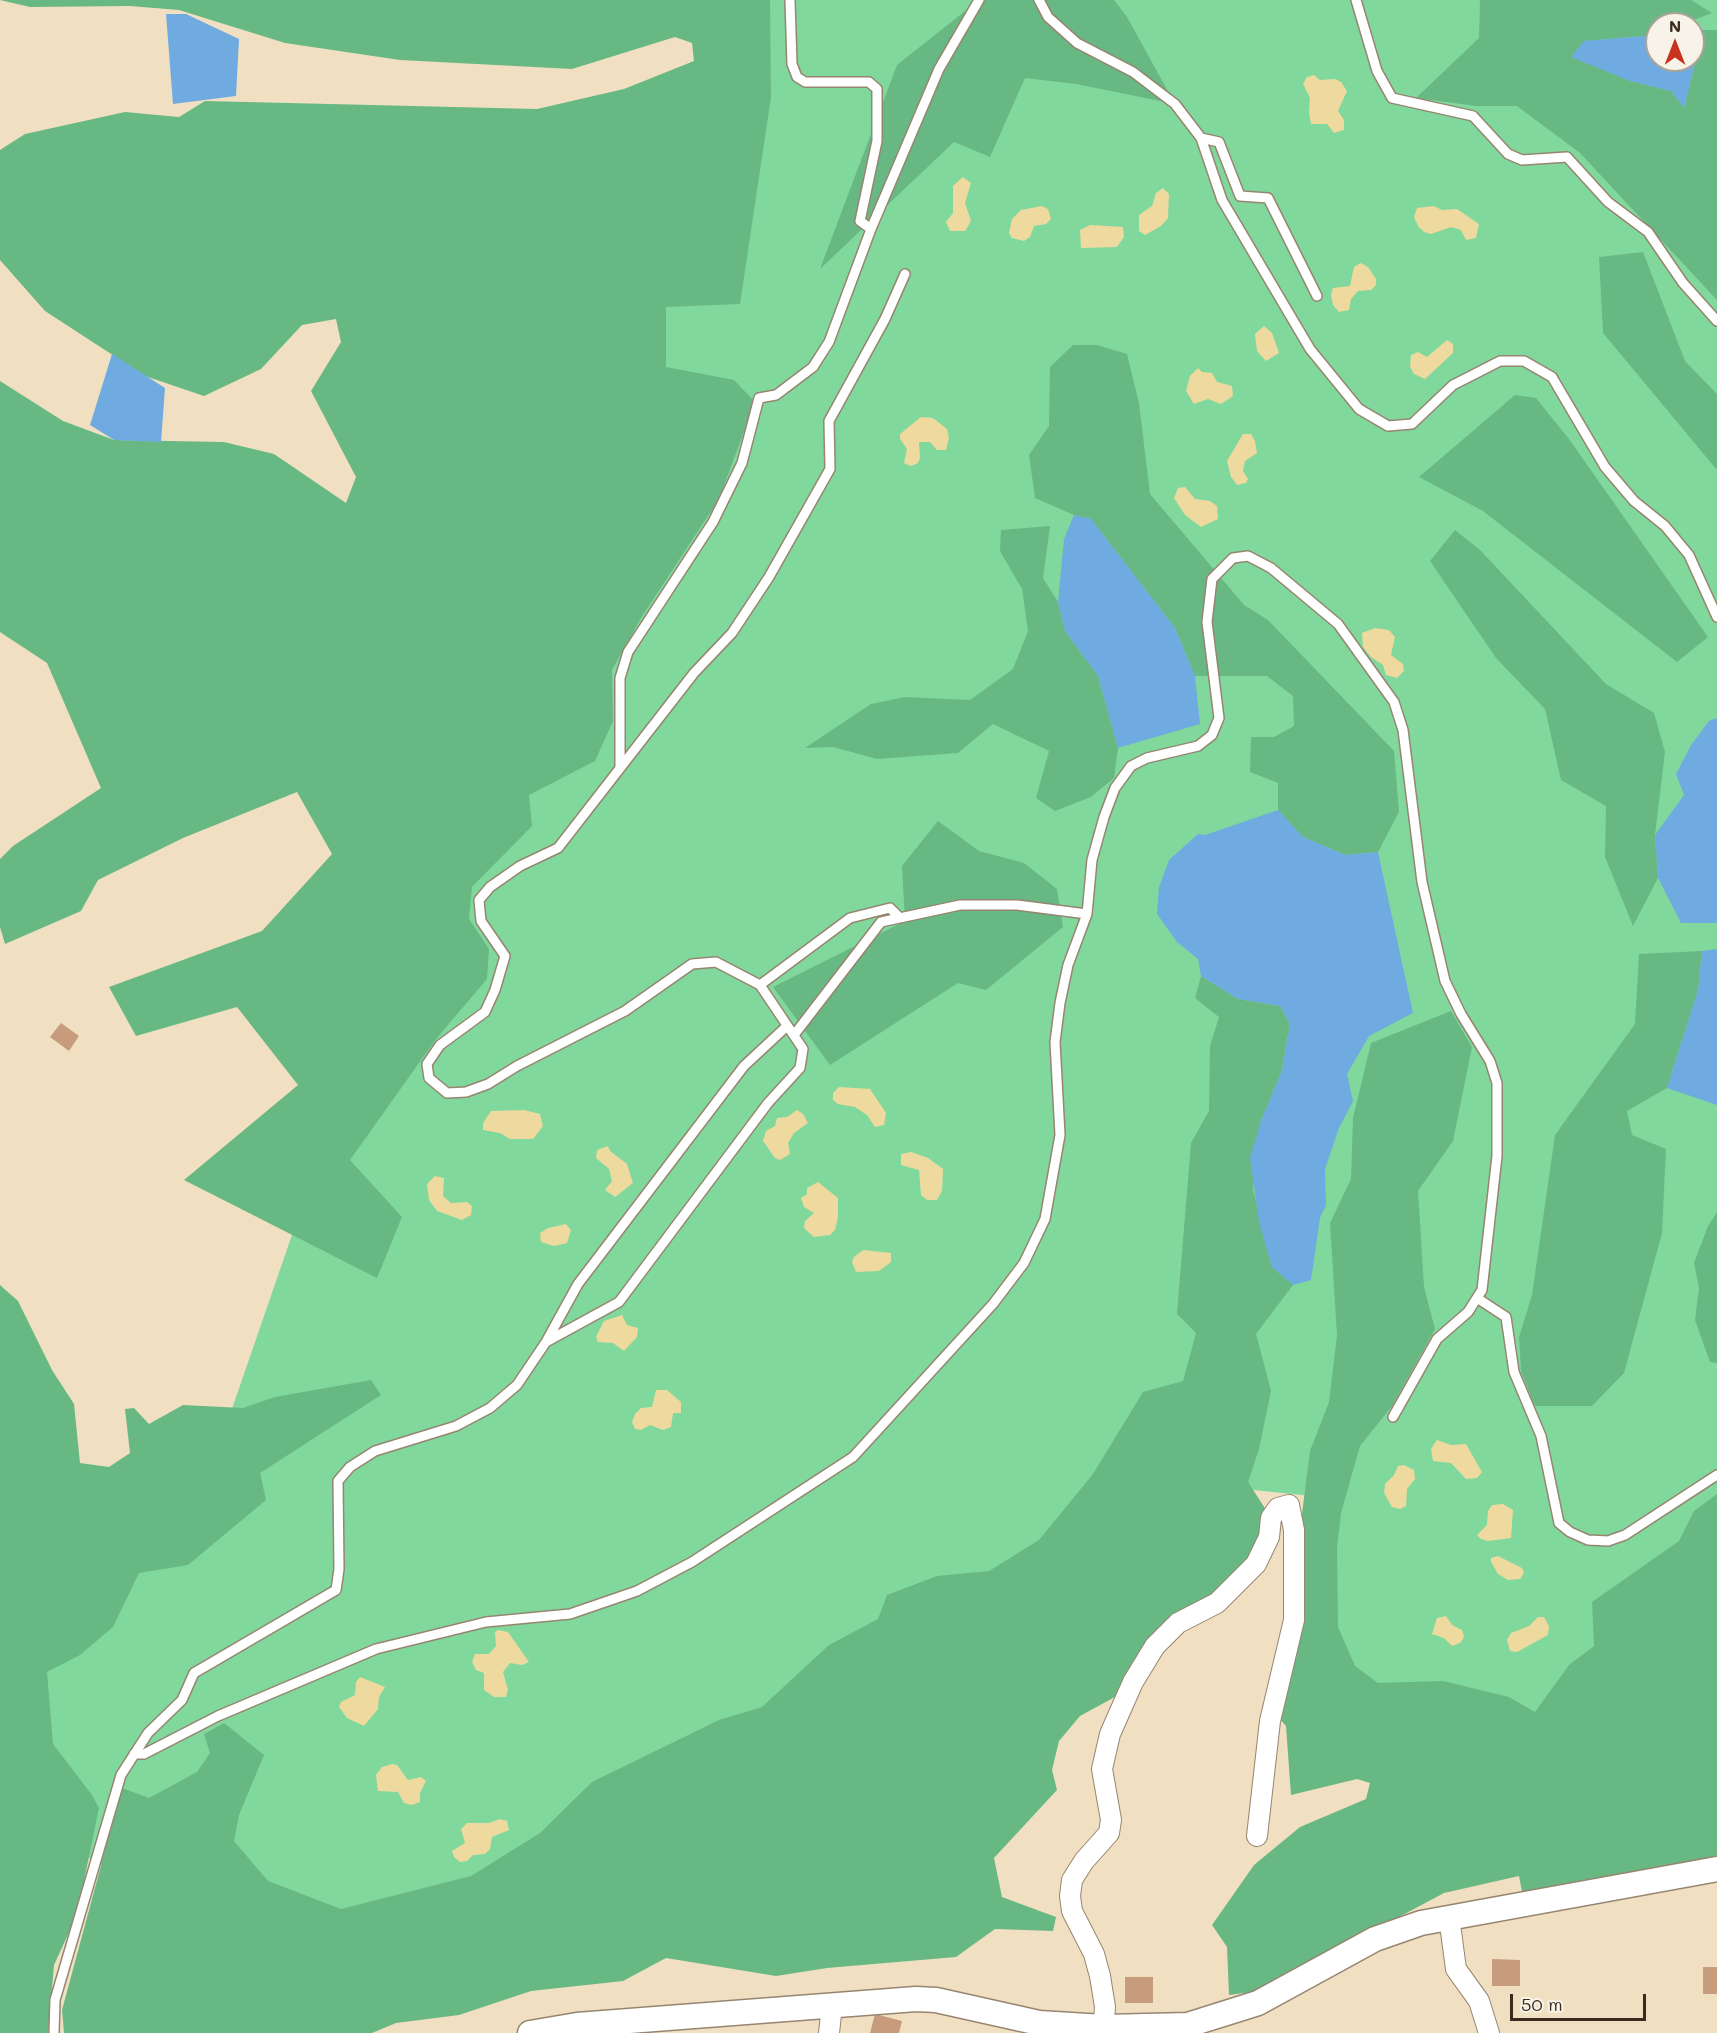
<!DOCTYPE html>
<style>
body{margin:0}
#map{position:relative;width:1717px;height:2033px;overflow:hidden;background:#f0e0c1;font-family:Mali,sans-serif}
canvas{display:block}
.north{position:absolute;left:1645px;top:12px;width:60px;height:60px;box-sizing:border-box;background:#f7f3e8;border:2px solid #aca397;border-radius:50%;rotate:0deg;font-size:16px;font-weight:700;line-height:24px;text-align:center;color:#3b2a1e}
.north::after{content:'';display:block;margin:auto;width:21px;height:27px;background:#c8321e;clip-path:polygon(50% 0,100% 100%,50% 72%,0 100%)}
.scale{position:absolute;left:1510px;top:1994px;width:136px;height:27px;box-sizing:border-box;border:3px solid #3b2a1e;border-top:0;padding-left:8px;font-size:18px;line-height:21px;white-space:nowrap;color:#3b2a1e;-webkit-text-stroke:4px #f7f3e8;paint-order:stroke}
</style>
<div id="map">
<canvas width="1717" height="2033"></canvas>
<div class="north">N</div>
<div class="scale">50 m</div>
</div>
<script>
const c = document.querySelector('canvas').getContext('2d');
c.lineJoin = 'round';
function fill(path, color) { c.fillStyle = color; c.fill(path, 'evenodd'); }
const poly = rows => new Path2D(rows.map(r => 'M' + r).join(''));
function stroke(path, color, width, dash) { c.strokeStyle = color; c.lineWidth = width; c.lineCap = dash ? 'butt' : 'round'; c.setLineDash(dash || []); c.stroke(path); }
const green = poly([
 [718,0,1717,0,1717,1531,1540,1732,1363,1697,1329,1656,1321,1497,1138,1478,472,1909,267,1951,30,1827,16,1642,215,1458],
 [1657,24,1693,24,1693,60,1657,60]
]);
const forest = poly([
 [0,0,770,0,771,97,740,304,666,307,666,367,734,380,755,402,719,499,641,618,612,670,613,721,595,761,529,795,532,826,472,887,469,919,489,949,487,979,436,1039,350,1160,402,1217,377,1278,184,1180,298,1085,237,1007,136,1036,109,987,262,931,332,854,297,792,183,838,98,880,81,911,5,944,0,927,0,859,13,846,101,788,47,663,0,632,0,381,63,421,114,440,224,442,274,454,346,503,356,477,311,391,341,342,336,319,302,325,261,369,204,396,145,376,45,311,0,260,0,150,25,134,125,112,179,117,205,101,537,109,624,89,694,61,692,43,675,37,572,69,400,60,285,43,179,10,130,6,30,7],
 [979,0,1114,0,1127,17,1175,104,1076,84,1025,78,990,157,954,142,820,269,897,65],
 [1480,0,1691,0,1712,13,1683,24,1657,24,1657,35,1584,41,1630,81,1671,91,1684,108,1703,30,1717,30,1717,300,1580,153,1517,106,1476,106,1416,98,1479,38],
 [1643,252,1685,361,1717,394,1717,470,1603,333,1599,257],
 [1073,345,1097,345,1127,354,1139,403,1150,494,1244,605,1268,620,1394,751,1399,812,1378,852,1345,855,1303,837,1278,810,1278,783,1250,772,1251,737,1274,737,1294,726,1293,696,1267,676,1195,676,1175,628,1091,519,1074,515,1035,498,1029,455,1049,426,1050,367],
 [1515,395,1536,398,1569,439,1708,637,1677,662,1483,511,1419,477],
 [1050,526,1043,578,1058,602,1065,631,1098,676,1118,748,1114,778,1091,797,1055,811,1036,798,1049,751,993,724,958,753,877,759,833,747,805,748,871,704,905,697,970,700,1013,669,1028,631,1022,589,1000,551,1001,530],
 [1455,530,1480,550,1606,684,1654,713,1665,752,1655,835,1658,878,1633,926,1605,857,1606,806,1561,780,1545,709,1496,658,1430,561],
 [938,821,979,851,1024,863,1057,889,1063,927,986,990,958,983,830,1065,773,987,905,921,902,866],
 [1702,951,1698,990,1667,1088,1627,1111,1632,1135,1666,1149,1662,1233,1624,1373,1592,1406,1535,1406,1521,1371,1519,1337,1532,1295,1555,1135,1635,1024,1639,954],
 [1201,976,1238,999,1280,1006,1290,1024,1282,1070,1261,1121,1253,1189,1272,1267,1293,1285,1256,1334,1271,1391,1259,1449,1248,1482,1268,1513,1256,1562,1177,1622,1124,1692,1080,1716,1059,1741,1052,1770,1057,1790,994,1858,1002,1897,1056,1917,1053,1931,995,1929,956,1957,827,1968,776,1976,666,1958,623,1981,531,1991,459,2015,396,2023,372,2033,64,2033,62,2010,122,1788,149,1798,197,1772,210,1753,204,1734,224,1723,264,1755,239,1815,234,1841,268,1881,341,1909,471,1876,540,1833,592,1782,719,1720,762,1707,829,1645,878,1619,887,1595,937,1576,989,1571,1039,1540,1093,1474,1143,1392,1183,1381,1196,1333,1177,1314,1191,1143,1209,1111,1210,1046,1219,1017,1195,998],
 [1451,1011,1472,1047,1453,1141,1418,1191,1424,1287,1435,1329,1392,1406,1360,1446,1341,1513,1337,1548,1338,1627,1355,1666,1378,1683,1443,1681,1509,1697,1535,1712,1569,1665,1594,1646,1592,1602,1679,1541,1694,1511,1717,1494,1717,1859,1523,1897,1519,1876,1444,1893,1260,1991,1229,1995,1227,1947,1212,1925,1254,1865,1300,1827,1366,1799,1370,1783,1357,1779,1291,1795,1286,1726,1278,1717,1302,1624,1302,1514,1310,1451,1329,1402,1337,1335,1330,1223,1351,1179,1353,1118,1371,1043],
 [1717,1212,1717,1363,1710,1362,1695,1320,1699,1288,1694,1263,1708,1226],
 [0,1285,18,1301,52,1370,74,1404,80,1463,109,1467,130,1453,125,1409,134,1408,149,1424,183,1405,243,1408,275,1397,371,1380,381,1395,260,1473,266,1500,188,1565,139,1573,113,1627,80,1655,47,1672,53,1744,92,1795,99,1808,77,1915,54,1965,48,2033,0,2033]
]);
const sand = poly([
 [1314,75,1320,80,1335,79,1341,82,1347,91,1338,111,1344,120,1344,130,1334,133,1327,124,1311,124,1309,113,1310,98,1303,84,1307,77],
 [963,177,971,183,965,203,971,221,965,231,950,231,946,222,953,213,953,186],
 [1163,188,1169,194,1168,218,1161,226,1145,235,1139,231,1139,215,1152,206,1156,193],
 [1042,206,1048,209,1051,219,1046,224,1034,226,1030,237,1024,241,1012,238,1009,233,1012,219,1021,210],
 [1434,206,1442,210,1457,209,1479,224,1476,238,1466,240,1461,230,1451,227,1431,234,1424,232,1418,226,1414,217,1417,208],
 [1090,225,1123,227,1124,237,1117,247,1081,248,1080,230],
 [1361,263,1368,267,1376,279,1376,285,1371,290,1358,291,1351,299,1349,310,1339,312,1333,305,1331,295,1333,288,1350,286,1354,267],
 [1264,326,1272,333,1279,353,1266,361,1257,351,1255,334],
 [1447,340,1453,344,1453,353,1425,379,1414,374,1410,367,1411,355,1418,352,1427,357],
 [1198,368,1202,372,1212,373,1217,382,1232,386,1233,396,1221,404,1208,399,1194,404,1186,391,1190,376],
 [921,417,933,418,947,429,949,438,946,450,937,450,930,442,919,442,920,458,918,463,911,466,904,463,907,449,900,439,900,434],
 [1243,434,1251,434,1255,441,1257,453,1245,461,1243,471,1248,479,1246,483,1237,485,1231,477,1227,461],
 [1185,487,1195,499,1210,501,1217,506,1218,519,1201,527,1185,515,1174,498,1178,488],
 [1375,628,1389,630,1395,637,1391,655,1403,664,1404,671,1397,678,1386,675,1383,665,1371,657,1363,647,1362,633],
 [839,1087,870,1089,886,1113,884,1125,875,1127,867,1115,855,1107,838,1104,833,1100,833,1093],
 [524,1110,540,1114,543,1126,533,1139,510,1139,500,1133,483,1130,483,1123,491,1111],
 [797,1110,803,1114,808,1123,794,1133,788,1143,790,1154,780,1160,775,1158,763,1141,766,1131,775,1126,777,1118,787,1117],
 [608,1146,610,1151,627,1164,633,1183,615,1197,605,1190,612,1181,609,1169,596,1158,597,1150],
 [911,1152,928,1158,943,1169,942,1191,937,1200,927,1200,921,1195,919,1170,901,1165,901,1154],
 [435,1176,444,1178,443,1196,451,1203,467,1202,472,1206,471,1215,462,1220,437,1211,429,1200,427,1184],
 [818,1182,838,1198,838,1217,835,1230,830,1235,814,1237,804,1228,805,1221,814,1213,804,1207,801,1198,807,1194,807,1188],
 [566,1224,571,1230,567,1243,554,1246,541,1242,540,1233,548,1228],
 [863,1250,891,1253,891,1262,879,1271,856,1272,852,1262,854,1257],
 [622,1315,627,1325,638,1328,637,1337,624,1351,613,1343,598,1342,596,1337,604,1321],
 [656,1390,667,1390,681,1402,681,1413,673,1413,671,1427,663,1430,650,1425,641,1430,635,1429,632,1422,635,1414,641,1408,652,1407],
 [1437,1440,1451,1445,1466,1444,1482,1472,1477,1478,1466,1479,1451,1463,1433,1461,1431,1449],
 [1404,1465,1414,1470,1415,1479,1407,1489,1406,1506,1400,1509,1392,1507,1384,1493,1385,1484,1394,1475,1398,1466],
 [1503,1504,1513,1510,1511,1538,1488,1541,1481,1539,1477,1535,1487,1525,1488,1511,1492,1505],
 [1498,1556,1522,1568,1524,1573,1520,1579,1508,1580,1498,1574,1491,1562,1491,1558],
 [1446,1616,1452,1625,1462,1630,1464,1637,1460,1643,1452,1646,1444,1638,1432,1634,1437,1618],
 [1538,1617,1544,1617,1549,1626,1548,1635,1517,1652,1510,1651,1507,1640,1511,1633,1529,1626],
 [498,1630,508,1632,529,1662,522,1665,510,1663,503,1672,508,1690,506,1697,494,1697,484,1690,484,1673,476,1670,472,1662,475,1654,489,1654,496,1646,495,1632],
 [360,1677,385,1687,379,1697,378,1709,364,1726,347,1718,339,1707,341,1702,355,1695,356,1682],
 [392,1764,397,1765,408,1780,421,1777,426,1781,420,1793,420,1802,412,1805,404,1803,398,1792,378,1791,376,1775,382,1767],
 [500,1819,507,1821,509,1830,492,1837,490,1849,485,1854,473,1855,467,1861,460,1862,454,1857,452,1851,465,1843,461,1829,467,1823,489,1823]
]);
const water = poly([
 [166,14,186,14,239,39,236,96,173,104],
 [1693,26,1703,30,1684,108,1671,91,1630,81,1571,57,1584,41,1657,35,1657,60,1693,60],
 [112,354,165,388,161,442,114,440,90,425],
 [1074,515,1091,519,1175,628,1195,676,1200,724,1118,748,1098,676,1065,631,1058,602,1064,539],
 [1717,718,1717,923,1681,923,1658,878,1655,835,1684,795,1676,774,1691,745,1709,721],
 [1278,810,1303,837,1345,855,1378,852,1413,1013,1369,1036,1347,1074,1353,1101,1339,1128,1325,1169,1326,1205,1320,1218,1311,1280,1293,1285,1272,1267,1259,1222,1250,1158,1261,1121,1282,1070,1290,1024,1280,1006,1238,999,1201,976,1198,959,1177,942,1157,914,1159,887,1169,860,1198,834,1205,835],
 [1717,949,1717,1105,1667,1088,1698,990,1702,951]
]);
const building = poly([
 [61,1023,79,1036,69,1051,50,1037],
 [1492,1959,1520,1960,1520,1986,1492,1986],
 [1703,1967,1717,1967,1717,1994,1703,1994],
 [1125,1977,1153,1977,1153,2003,1125,2003],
 [875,2014,902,2021,899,2033,870,2033]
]);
const service = poly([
 [790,0,792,64,797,77,805,82,869,82,877,89,877,141,860,221,871,229],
 [1039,0,1048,17,1077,43,1133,72,1175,104,1201,138,1222,200,1310,349,1359,409,1388,426,1412,424,1453,385,1500,361,1524,361,1552,377,1605,467,1634,501,1665,526,1689,555,1717,617],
 [1356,0,1377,71,1392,98,1473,116,1508,154,1522,160,1567,157,1608,202,1648,232,1683,283,1717,321],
 [1201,138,1219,142,1240,196,1268,198,1317,296],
 [620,767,620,678,628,652,713,522,742,463,759,398,776,395,813,367,829,342,871,229,939,69,979,0],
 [760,985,850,918,890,908,900,918],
 [794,1035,881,922,960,905,1017,905,1087,914],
 [1477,1298,1506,1317,1514,1372,1541,1436,1559,1523,1570,1532,1588,1540,1608,1541,1625,1535,1717,1475],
 [546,1342,619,1302,768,1103,800,1068,803,1049,760,985,716,962,692,964,625,1011,517,1066,488,1084,466,1092,447,1093,429,1078,427,1064,440,1045,485,1012,495,990,505,956,481,921,479,900,490,887,520,866,558,848,694,673,732,633,769,577,830,469,829,421,885,319,905,274],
 [134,1754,144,1754,218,1716,376,1649,486,1622,570,1614,637,1591,692,1562,853,1457,993,1304,1024,1263,1045,1219,1060,1135,1055,1042,1060,1003,1068,965,1087,914,1092,860,1104,817,1115,788,1131,766,1147,758,1198,746,1212,735,1219,718,1207,622,1212,579,1233,558,1248,556,1271,568,1338,624,1394,702,1403,730,1422,882,1445,981,1461,1014,1490,1061,1497,1083,1497,1156,1482,1290,1468,1312,1437,1339,1393,1417],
 [54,2033,55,2000,121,1775,148,1733,182,1700,194,1673,336,1590,339,1569,338,1481,350,1467,375,1451,456,1426,490,1408,517,1385,546,1342,578,1284,744,1066,787,1026]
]);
const minor = poly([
 [1449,1917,1456,1969,1479,2001,1489,2033],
 [829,2033,832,2005],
 [1103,2033,1105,2007,1100,1976,1094,1954,1072,1911,1070,1896,1072,1880,1084,1861,1109,1833,1111,1820,1102,1769,1110,1734,1133,1682,1155,1646,1178,1623,1217,1603,1256,1564,1269,1537,1271,1518,1278,1508,1289,1505,1294,1530,1294,1620,1270,1721,1257,1836]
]);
const tertiary = poly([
 [530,2033,577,2025,916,1999,936,2000,1039,2023,1104,2027,1188,2025,1258,2003,1375,1939,1421,1923,1717,1869]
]);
fill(green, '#81d89d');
fill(forest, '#68b884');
fill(sand, '#eeda9e');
fill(water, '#6fabe0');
fill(building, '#c79c7c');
stroke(service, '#968570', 12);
stroke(minor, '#968570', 22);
stroke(tertiary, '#968570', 27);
stroke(service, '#fff', 9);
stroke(minor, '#fff', 20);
stroke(tertiary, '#fff', 24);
</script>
